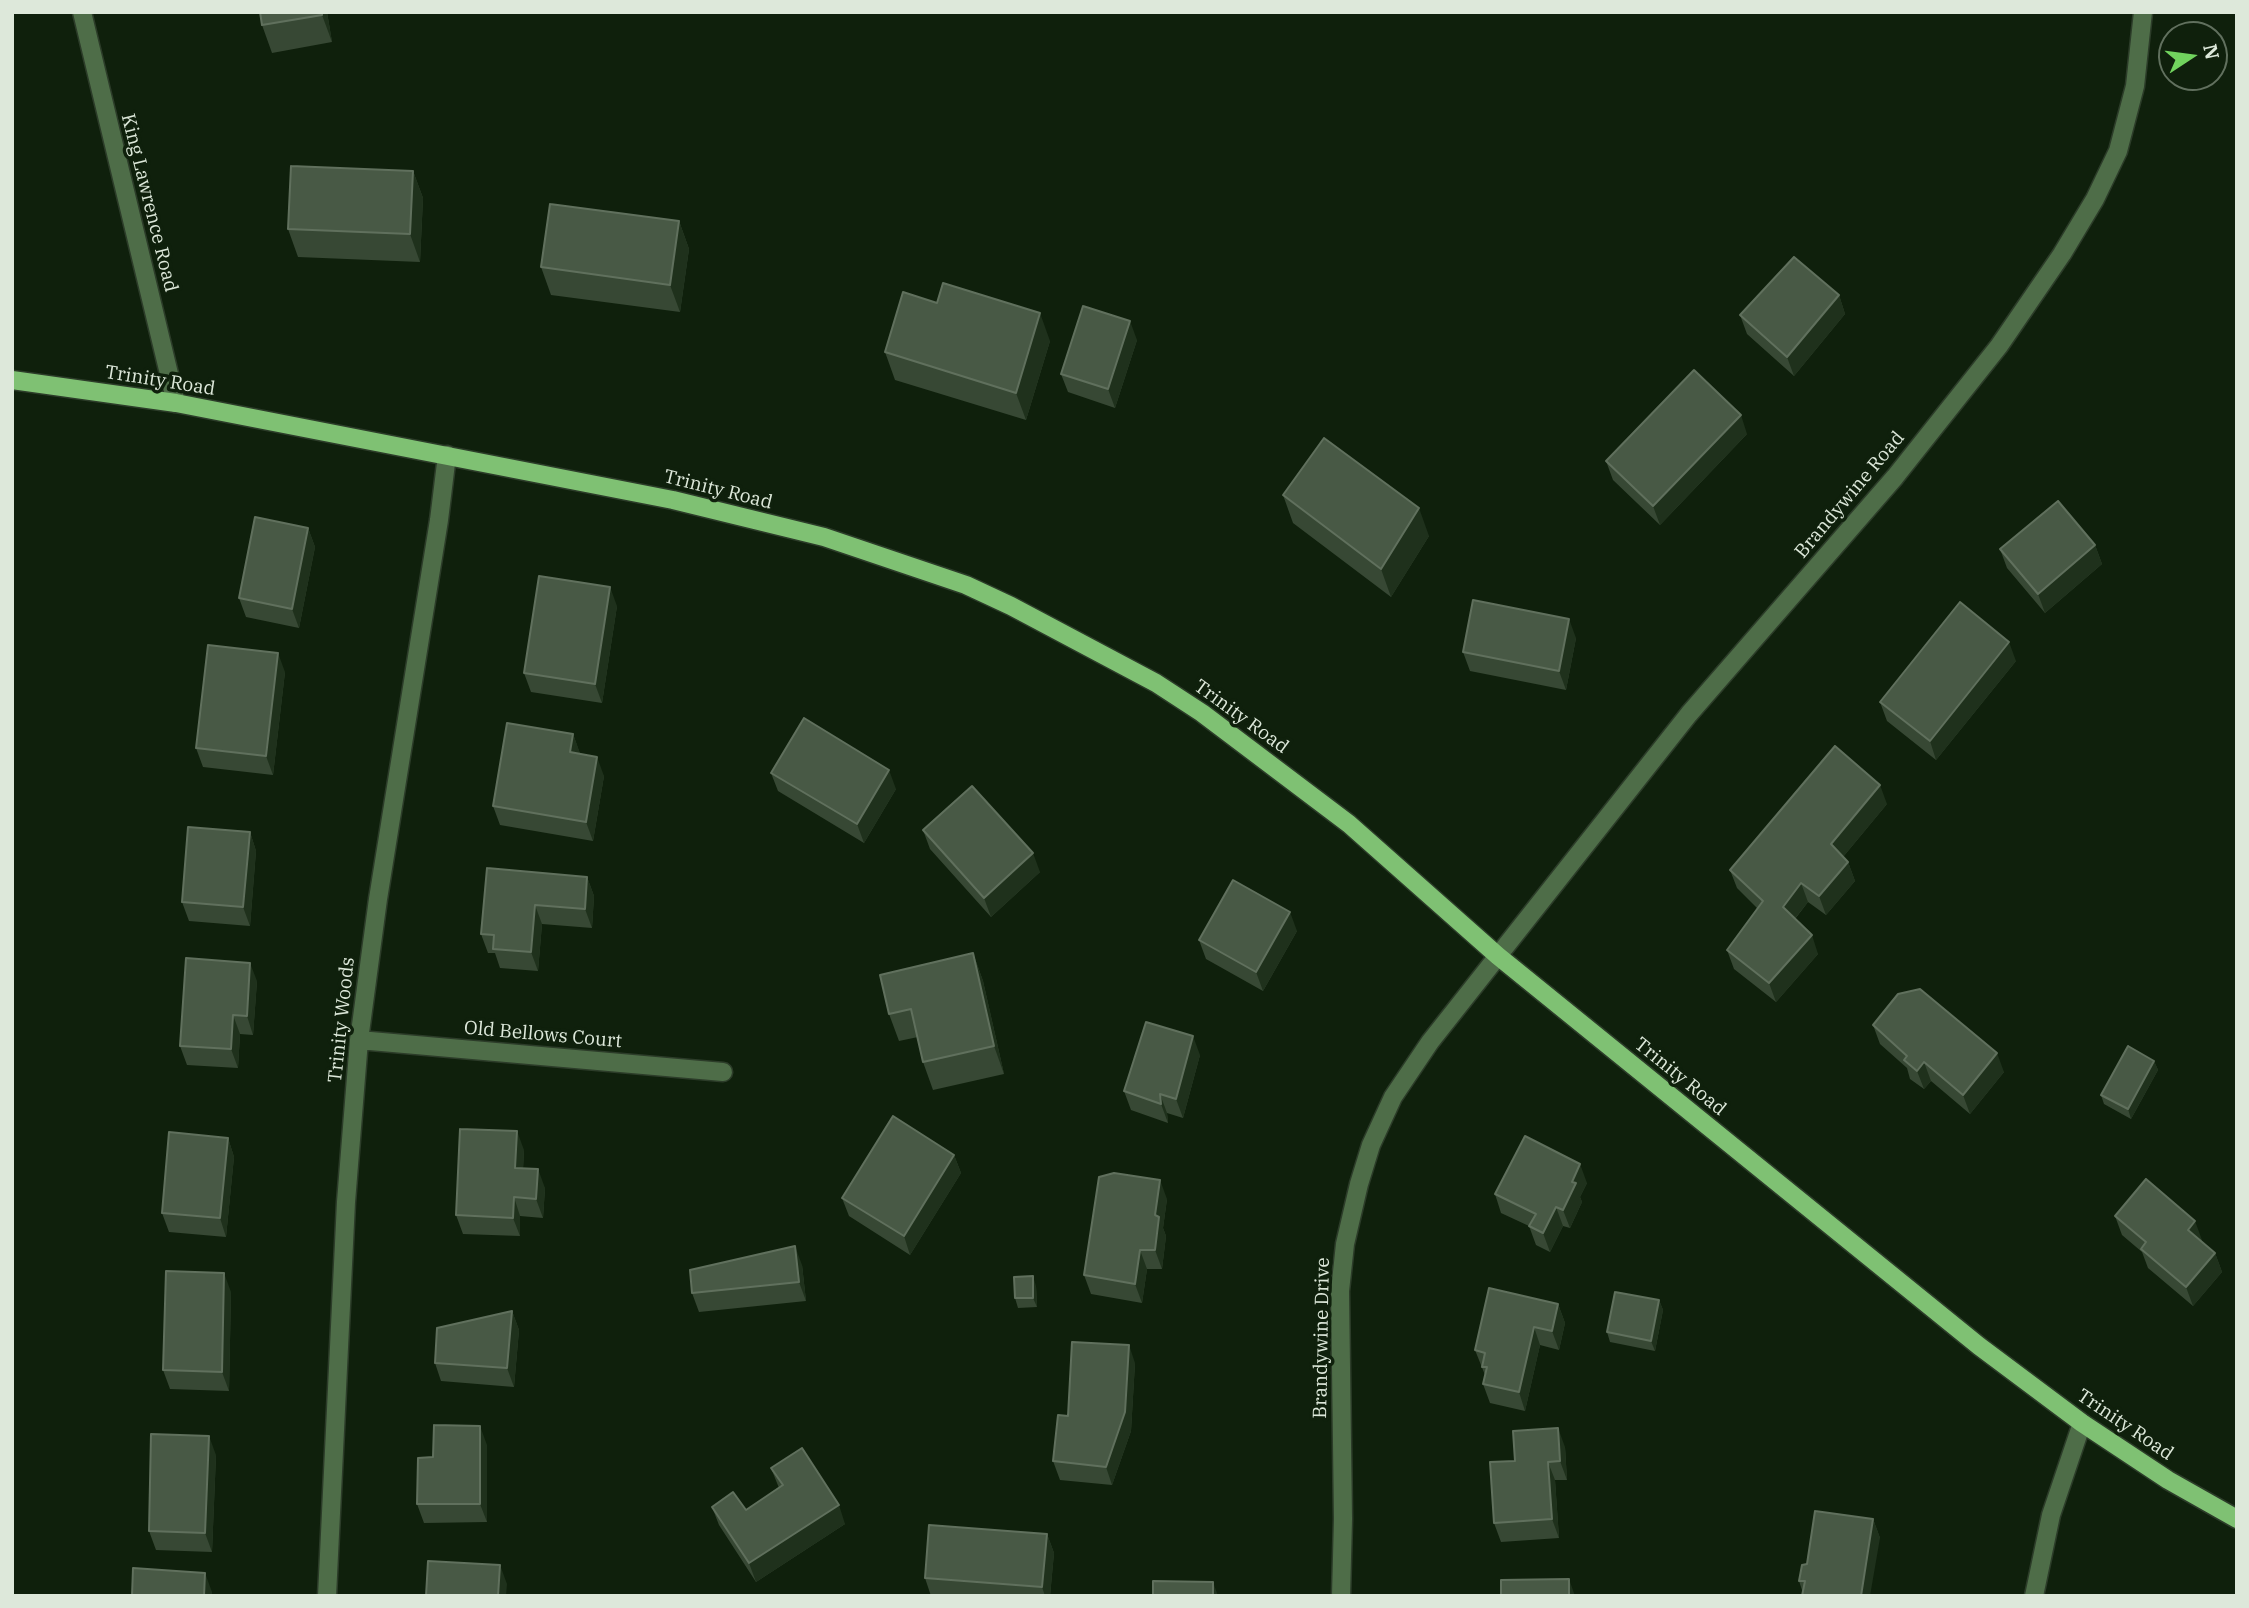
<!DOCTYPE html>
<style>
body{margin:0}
#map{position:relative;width:2249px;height:1608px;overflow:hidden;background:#0f200c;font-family:"IBM Plex Serif",serif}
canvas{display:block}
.frame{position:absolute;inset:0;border:14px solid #dde8da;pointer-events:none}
.north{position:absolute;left:2158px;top:21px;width:70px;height:70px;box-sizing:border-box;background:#0f200c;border:2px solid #61705e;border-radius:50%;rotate:77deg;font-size:19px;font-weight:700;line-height:28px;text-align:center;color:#dde8da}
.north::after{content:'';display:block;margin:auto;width:24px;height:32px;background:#71d35e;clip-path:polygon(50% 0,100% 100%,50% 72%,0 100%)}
</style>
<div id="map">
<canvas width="2249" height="1608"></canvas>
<div class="frame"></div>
<div class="north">N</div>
</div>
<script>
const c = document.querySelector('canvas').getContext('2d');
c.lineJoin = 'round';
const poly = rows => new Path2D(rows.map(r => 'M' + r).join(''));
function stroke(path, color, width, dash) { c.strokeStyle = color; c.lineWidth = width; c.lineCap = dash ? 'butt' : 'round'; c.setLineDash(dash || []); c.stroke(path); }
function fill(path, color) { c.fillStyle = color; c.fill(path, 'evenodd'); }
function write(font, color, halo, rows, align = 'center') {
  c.font = font + ' "IBM Plex Serif",serif'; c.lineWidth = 7; c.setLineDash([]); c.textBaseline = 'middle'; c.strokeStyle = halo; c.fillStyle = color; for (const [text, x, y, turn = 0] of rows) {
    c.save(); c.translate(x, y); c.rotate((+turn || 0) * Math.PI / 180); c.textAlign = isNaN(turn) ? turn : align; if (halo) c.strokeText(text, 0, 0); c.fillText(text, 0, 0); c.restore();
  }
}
const minor = poly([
 [82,12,176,403],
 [359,1040,723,1072],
 [327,1596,346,1202,359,1040,378,899,439,520,447,455],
 [1341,1596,1343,1519,1340,1291,1345,1244,1359,1184,1371,1145,1393,1097,1430,1042,1689,714,1895,477,1999,346,2062,254,2095,199,2118,151,2135,86,2143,12],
 [2034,1596,2051,1515,2082,1423]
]);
const major = poly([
 [12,380,176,403,673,500,824,537,966,585,1011,606,1156,683,1202,713,1349,824,1498,956,1979,1346,2082,1423,2168,1480,2237,1519]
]);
const wall = poly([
 [327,12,332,42,272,53,262,25],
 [413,171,423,198,420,262,298,257,288,229],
 [679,221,689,249,680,312,551,295,541,267],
 [1839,295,1845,314,1794,376,1747,334,1740,315],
 [1137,340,1115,408,1068,392,1061,374],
 [1050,341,1026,420,895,380,885,352],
 [1747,434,1660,525,1613,480,1606,461],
 [1283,495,1429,536,1391,597,1293,523],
 [308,528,315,547,299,628,246,617,239,598],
 [2095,545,2102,564,2045,613,2007,568,2000,549],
 [617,606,602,703,531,692,524,673],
 [1576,638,1566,690,1470,671,1463,652],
 [2016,661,1936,760,1887,721,1880,702],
 [285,672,273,775,203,767,196,748],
 [573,734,580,754,604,776,593,841,500,825,493,806],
 [771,773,896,789,864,843,778,791],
 [1887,804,1843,857,1848,862,1855,881,1826,915,1808,902,1795,919,1818,954,1776,1002,1734,969,1727,950,1758,909,1737,888,1730,870],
 [923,830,1040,872,991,917,930,849],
 [250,832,256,851,250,926,189,921,182,902],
 [587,877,594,896,592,928,542,924,538,971,500,968,495,953,488,953,481,934],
 [1297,931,1263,991,1206,959,1199,940],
 [973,953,983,981,1004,1074,933,1090,923,1062,918,1037,899,1041,889,1014],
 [257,981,253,1035,240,1034,238,1068,187,1065,180,1046],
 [1873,1025,2004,1072,1970,1114,1931,1081,1924,1089,1910,1079,1907,1068,1880,1044],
 [1200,1055,1183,1118,1167,1113,1168,1123,1131,1110,1124,1091],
 [2154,1061,2158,1070,2131,1119,2104,1104,2101,1095],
 [228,1138,234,1157,226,1237,169,1232,162,1213],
 [524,1150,523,1169,545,1188,543,1218,520,1216,520,1236,463,1234,456,1215],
 [954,1155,961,1173,910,1255,849,1216,842,1198],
 [1587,1183,1580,1197,1582,1202,1570,1228,1563,1226,1550,1252,1536,1245,1529,1226,1501,1213,1495,1194],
 [1167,1199,1163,1228,1166,1236,1162,1269,1147,1269,1142,1303,1091,1294,1084,1275],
 [2115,1216,2202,1240,2201,1241,2215,1253,2222,1272,2193,1306,2148,1268,2142,1252,2122,1235],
 [802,1265,806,1301,699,1312,692,1293],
 [1036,1286,1037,1307,1018,1308,1015,1298],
 [231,1292,229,1391,170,1389,163,1370],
 [1659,1300,1663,1310,1655,1351,1610,1342,1607,1332],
 [1558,1304,1565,1323,1559,1350,1540,1345,1525,1411,1490,1403,1483,1384,1485,1375,1475,1350],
 [512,1311,519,1330,514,1387,441,1381,435,1363],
 [1135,1363,1131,1431,1112,1485,1060,1480,1053,1461,1068,1416],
 [487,1445,487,1522,424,1523,417,1504,433,1457],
 [1565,1447,1567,1480,1555,1480,1559,1538,1501,1542,1494,1523,1515,1461],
 [216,1455,212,1552,156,1550,149,1531],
 [771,1468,845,1524,756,1582,719,1525,712,1507,746,1510,779,1488],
 [1873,1519,1880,1538,1803,1593,1799,1581,1807,1564],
 [1047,1534,1054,1553,1050,1596,931,1596,925,1578]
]);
const shadedWall = poly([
 [322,12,327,12,332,42,322,15],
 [413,171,423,198,420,262,410,234],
 [679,221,689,249,680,312,670,285],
 [1839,295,1845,314,1794,376,1787,357],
 [1040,313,1050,341,1026,420,1016,393],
 [1130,321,1137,340,1115,408,1108,389],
 [1741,415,1747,434,1660,525,1653,506],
 [1419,508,1429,536,1391,597,1381,569],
 [308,528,315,547,299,628,292,609],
 [2095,545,2102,564,2045,613,2038,594],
 [610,587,617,606,602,703,595,684],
 [1569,619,1576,638,1566,690,1559,671],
 [2009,642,2016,661,1936,760,1930,741],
 [278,653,285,672,273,775,266,756],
 [573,734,580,753,577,771,570,752],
 [597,757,604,776,593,841,586,822],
 [889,770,896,789,864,843,857,824],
 [1880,785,1887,804,1838,863,1831,844],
 [250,832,256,851,250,926,243,907],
 [1033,853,1040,872,991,917,984,898],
 [1848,862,1855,881,1826,915,1819,896],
 [587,877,594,896,592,928,585,909],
 [1801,883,1808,902,1789,926,1783,907],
 [535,905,542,924,538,971,531,952],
 [1290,912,1297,931,1263,991,1256,972],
 [1812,935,1818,954,1776,1002,1769,983],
 [973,953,983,981,1004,1074,994,1046],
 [250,963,257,981,253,1035,247,1016],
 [233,1015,240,1034,238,1068,231,1049],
 [1193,1036,1200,1055,1183,1118,1176,1099],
 [1997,1053,2004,1072,1970,1114,1963,1095],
 [2154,1061,2158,1070,2131,1119,2128,1109],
 [1924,1062,1931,1081,1924,1089,1917,1071],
 [1160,1094,1167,1113,1168,1123,1161,1104],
 [517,1131,524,1150,522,1187,515,1168],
 [228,1138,234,1157,226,1237,220,1218],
 [954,1155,961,1173,910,1255,904,1236],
 [1580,1164,1587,1183,1580,1197,1582,1202,1570,1228,1563,1210,1572,1182],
 [538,1169,545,1188,543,1218,536,1199],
 [1160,1180,1167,1199,1163,1228,1166,1236,1162,1269,1155,1250,1155,1215],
 [514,1197,520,1216,520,1236,513,1218],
 [1556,1207,1563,1226,1550,1252,1543,1233],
 [2195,1221,2202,1240,2194,1249,2188,1230],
 [795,1246,802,1265,806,1301,799,1282],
 [1140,1250,1147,1269,1142,1303,1135,1284],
 [2215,1253,2222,1272,2193,1306,2186,1287],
 [224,1273,231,1292,229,1391,222,1372],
 [1033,1276,1036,1286,1037,1307,1033,1298],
 [1659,1300,1663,1310,1655,1351,1651,1341],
 [1558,1304,1565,1323,1559,1350,1552,1331],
 [512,1311,519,1330,514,1387,507,1368],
 [1534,1327,1540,1345,1525,1411,1519,1392],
 [1129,1345,1135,1363,1131,1431,1112,1485,1106,1467],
 [480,1426,487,1445,487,1522,480,1504],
 [1558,1428,1565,1447,1567,1480,1560,1461],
 [209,1436,216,1455,212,1552,205,1533],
 [1548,1462,1555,1480,1559,1538,1552,1519],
 [839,1505,845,1524,756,1582,749,1563],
 [1873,1519,1880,1538,1870,1596,1861,1596],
 [1047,1534,1054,1553,1050,1596,1045,1596,1042,1587],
 [500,1565,507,1584,506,1596,498,1596],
 [205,1573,212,1592,212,1596,204,1596],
 [1569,1579,1575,1596,1569,1596],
 [1213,1582,1218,1596,1213,1596]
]);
const building = poly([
 [260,12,322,12,322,15,262,25,260,12],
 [291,166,413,171,410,234,288,229,291,166],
 [550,204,679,221,670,285,541,267,550,204],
 [1794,257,1839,295,1787,357,1740,315,1794,257],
 [943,283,1040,313,1016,393,885,352,903,292,937,303,943,283],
 [1083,306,1130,321,1108,389,1061,374,1083,306],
 [1694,370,1741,415,1653,506,1606,461,1694,370],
 [1324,438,1419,508,1381,569,1283,495,1324,438],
 [2058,501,2095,545,2038,594,2000,549,2058,501],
 [255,517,308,528,292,609,239,598,255,517],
 [539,576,610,587,595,684,524,673,539,576],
 [1473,600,1569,619,1559,671,1463,652,1473,600],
 [1960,602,2009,642,1930,741,1880,702,1960,602],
 [208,645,278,653,266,756,196,748,208,645],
 [804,718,889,770,857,824,771,773,804,718],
 [507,723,573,734,570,752,597,757,586,822,493,806,507,723],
 [1835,746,1880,785,1831,844,1848,862,1819,896,1801,883,1783,907,1812,935,1769,983,1727,950,1763,901,1730,870,1835,746],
 [972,786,1033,853,984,898,923,830,972,786],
 [188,827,250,832,243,907,182,902,188,827],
 [487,868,587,877,585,909,535,905,531,952,493,949,494,935,481,934,487,868],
 [1233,880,1290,912,1256,972,1199,940,1233,880],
 [973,953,994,1046,923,1062,911,1009,889,1014,880,975,973,953],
 [186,958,250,963,247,1016,233,1015,231,1049,180,1046,186,958],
 [1920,989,1997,1053,1963,1095,1924,1062,1917,1071,1904,1060,1907,1056,1873,1025,1898,994,1920,989],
 [1146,1022,1193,1036,1176,1099,1160,1094,1161,1104,1124,1091,1146,1022],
 [2128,1046,2154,1061,2128,1109,2101,1095,2128,1046],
 [893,1116,954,1155,904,1236,842,1198,893,1116],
 [460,1129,517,1131,515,1168,538,1169,536,1199,514,1197,513,1218,456,1215,460,1129],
 [169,1132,228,1138,220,1218,162,1213,169,1132],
 [1525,1136,1580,1164,1572,1182,1576,1183,1563,1210,1556,1207,1543,1233,1529,1226,1536,1214,1495,1194,1525,1136],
 [1114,1173,1160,1180,1155,1215,1159,1217,1155,1250,1140,1250,1135,1284,1084,1275,1099,1177,1114,1173],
 [2146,1179,2195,1221,2188,1230,2215,1253,2186,1287,2141,1249,2146,1242,2115,1216,2146,1179],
 [795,1246,799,1282,692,1293,690,1270,795,1246],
 [166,1271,224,1273,222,1372,163,1370,166,1271],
 [1033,1276,1033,1298,1015,1298,1014,1277,1033,1276],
 [1489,1288,1558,1304,1552,1331,1534,1327,1519,1392,1483,1384,1487,1367,1482,1367,1485,1353,1475,1350,1489,1288],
 [1615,1292,1659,1300,1651,1341,1607,1332,1615,1292],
 [512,1311,507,1368,435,1363,437,1328,512,1311],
 [1072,1342,1129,1345,1125,1412,1106,1467,1053,1461,1058,1415,1068,1416,1072,1342],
 [434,1425,480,1426,480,1504,417,1504,418,1458,433,1457,434,1425],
 [1558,1428,1560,1461,1548,1462,1552,1519,1494,1523,1490,1462,1515,1461,1513,1431,1558,1428],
 [151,1434,209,1436,205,1533,149,1531,151,1434],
 [802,1448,839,1505,749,1563,712,1507,733,1492,746,1510,783,1485,771,1468,802,1448],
 [1815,1511,1873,1519,1861,1596,1802,1596,1805,1581,1799,1581,1802,1565,1807,1564,1815,1511],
 [929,1525,1047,1534,1042,1587,925,1578,929,1525],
 [428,1561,500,1565,498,1596,426,1596,428,1561],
 [133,1568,205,1573,204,1596,132,1596,133,1568],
 [1569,1579,1569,1596,1501,1596,1501,1580,1569,1579],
 [1153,1581,1213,1582,1213,1596,1153,1596,1153,1581]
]);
const streetNames = [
 ["King Lawrence Road",149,203,76],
 ["Trinity Road",160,381,9],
 ["Trinity Road",718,490,14],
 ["Brandywine Road",1850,495,-50],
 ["Trinity Road",1241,717,36],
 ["Trinity Woods",342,1020,-84],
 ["Old Bellows Court",543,1035,5],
 ["Trinity Road",1680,1077,39],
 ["Brandywine Drive",1322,1338,-89],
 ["Trinity Road",2125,1425,34]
];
stroke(minor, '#2c3c29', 21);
stroke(major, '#2c3c29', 21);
stroke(minor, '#4e6d48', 18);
stroke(major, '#7fc173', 18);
fill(wall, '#374834');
fill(shadedWall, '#1f311c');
fill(building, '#485945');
stroke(building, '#60705d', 2);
write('19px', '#dde8da', '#0f200c', streetNames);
</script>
